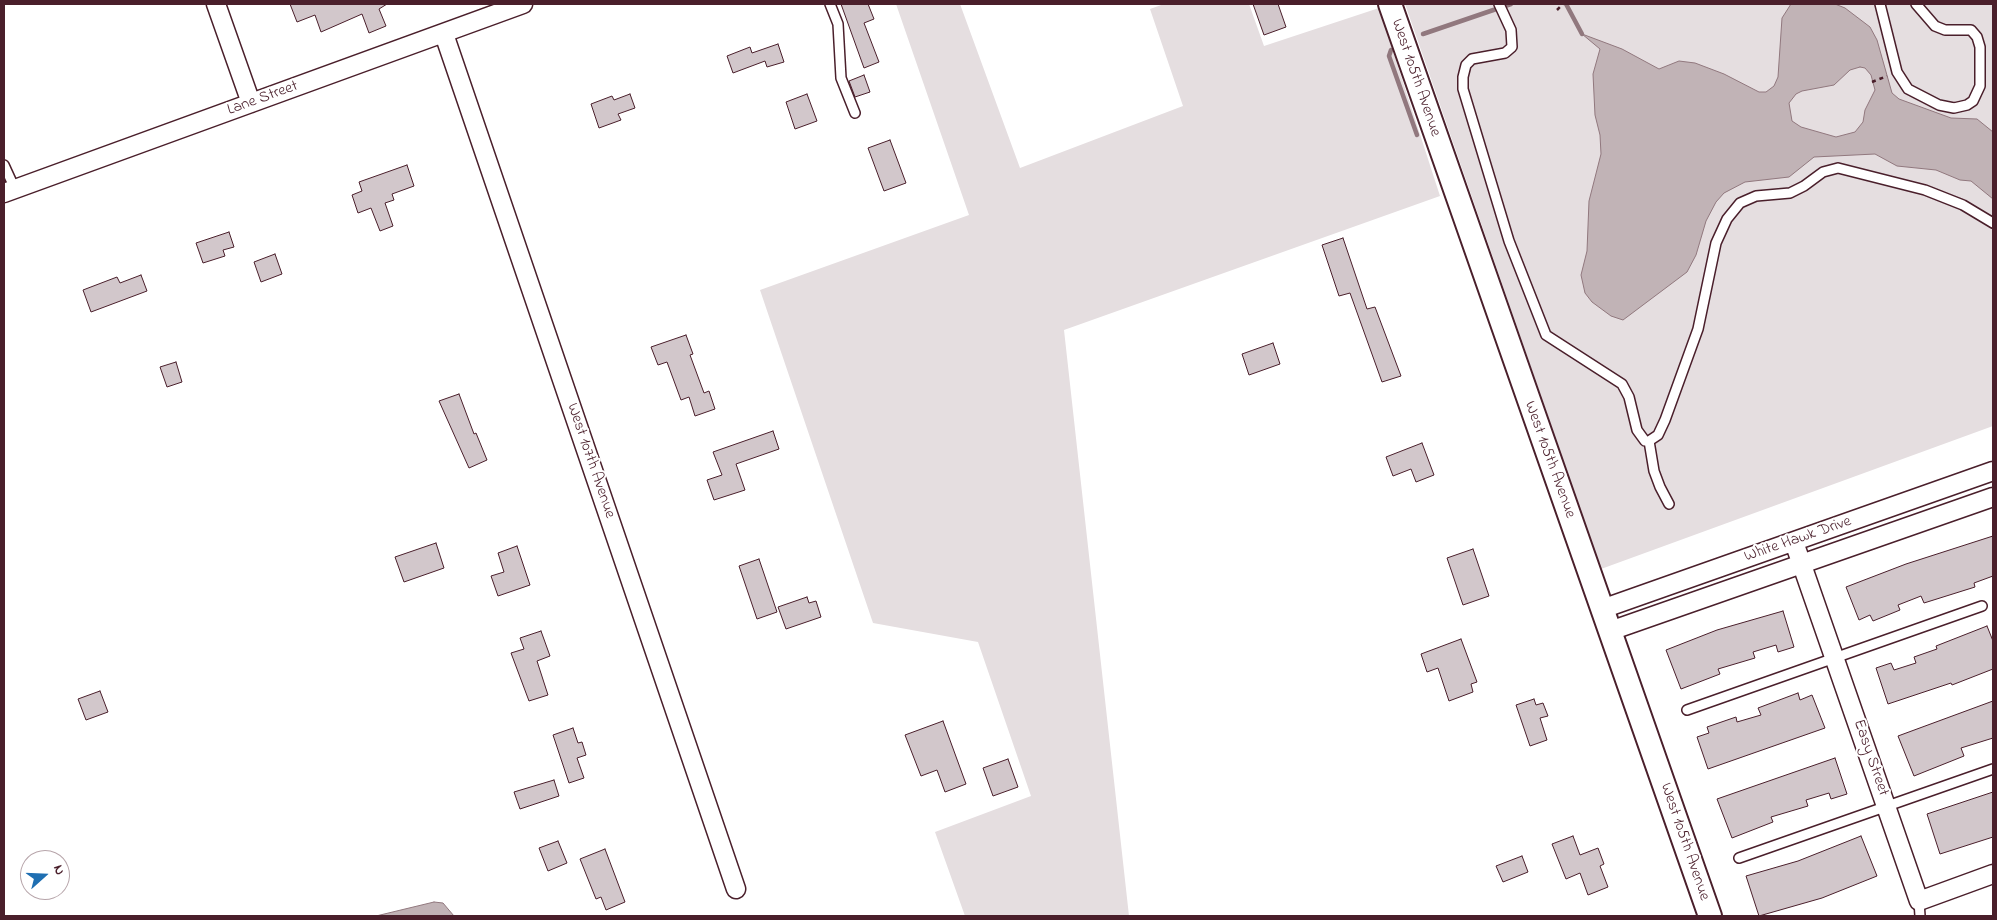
<!DOCTYPE html>
<style>
body{margin:0}
#map{position:relative;width:1997px;height:920px;overflow:hidden;background:#fff;font-family:"Indie Flower",sans-serif}
canvas{display:block}
.frame{position:absolute;inset:0;border:5px solid #4a1f2b;pointer-events:none}
.north{position:absolute;left:20px;top:850px;width:50px;height:50px;box-sizing:border-box;background:#fff;border:1px solid #b7a5aa;border-radius:50%;rotate:70deg;font-size:14px;font-weight:700;line-height:20px;text-align:center;color:#4a1f2b}
.north::after{content:'';display:block;margin:auto;width:18px;height:22px;background:#1f6fb2;clip-path:polygon(50% 0,100% 100%,50% 72%,0 100%)}
</style>
<div id="map">
<canvas width="1997" height="920"></canvas>
<div class="frame"></div>
<div class="north">N</div>
</div>
<script>
const c = document.querySelector('canvas').getContext('2d');
c.lineJoin = 'round';
function fill(path, color) { c.fillStyle = color; c.fill(path, 'evenodd'); }
const poly = rows => new Path2D(rows.map(r => 'M' + r).join(''));
function stroke(path, color, width, dash) { c.strokeStyle = color; c.lineWidth = width; c.lineCap = dash ? 'butt' : 'round'; c.setLineDash(dash || []); c.stroke(path); }
function write(font, color, halo, rows, align = 'center') {
  c.font = font + ' "Indie Flower",sans-serif'; c.lineWidth = 4; c.setLineDash([]); c.textBaseline = 'middle'; c.strokeStyle = halo; c.fillStyle = color; for (const [text, x, y, turn = 0] of rows) {
    c.save(); c.translate(x, y); c.rotate((+turn || 0) * Math.PI / 180); c.textAlign = isNaN(turn) ? turn : align; if (halo) c.strokeText(text, 0, 0); c.fillText(text, 0, 0); c.restore();
  }
}
const green = poly([
 [896,4,960,4,1020,168,1183,106,1150,9,1164,4,1249,4,1264,46,1379,8,1440,196,1064,330,1129,916,965,916,935,832,1031,796,978,642,873,623,760,290,969,215],
 [1405,4,1993,4,1993,426,1601,569]
]);
const water = poly([
 [1791,4,1835,4,1845,8,1870,27,1877,40,1892,93,1899,99,1951,118,1977,119,1993,132,1993,199,1971,181,1960,180,1936,170,1897,166,1875,154,1814,157,1789,177,1745,182,1724,193,1716,202,1706,221,1696,255,1687,272,1623,320,1611,316,1592,302,1585,293,1581,275,1587,251,1589,201,1601,154,1600,135,1595,115,1593,74,1600,49,1582,34,1622,49,1659,69,1679,61,1695,63,1724,74,1759,92,1766,92,1774,86,1778,77,1782,18,1791,4],
 [1860,67,1865,68,1871,75,1875,90,1865,110,1863,122,1855,132,1836,137,1801,127,1792,121,1789,103,1796,94,1802,91,1834,85,1850,70,1860,67],
 [434,902,443,903,454,916,376,916,434,902]
]);
const stream = poly([
 [1566,4,1582,34],
 [1423,34,1511,4],
 [1391,50,1389,56,1417,135]
]);
const building = poly([
 [290,4,387,4,379,9,386,26,369,33,362,14,321,32,315,15,297,22,290,4],
 [841,4,868,4,874,19,864,23,879,62,864,68,841,4],
 [1253,4,1278,4,1286,27,1264,35,1253,4],
 [778,44,784,62,767,67,765,61,733,73,727,56,750,47,752,53,778,44],
 [864,75,870,92,855,97,849,81,864,75],
 [630,94,635,108,618,114,621,120,599,128,591,104,612,96,614,100,630,94],
 [807,94,817,121,795,129,786,102,807,94],
 [890,140,906,183,884,191,868,148,890,140],
 [407,165,414,186,392,194,394,200,385,203,393,226,380,231,371,208,358,213,352,195,362,191,359,182,407,165],
 [229,232,234,247,223,250,225,256,203,263,196,243,229,232],
 [1343,238,1367,309,1375,307,1401,376,1382,382,1350,293,1339,296,1322,245,1343,238],
 [275,254,282,274,261,282,254,262,275,254],
 [141,275,147,291,91,312,83,290,117,277,120,283,141,275],
 [686,335,693,354,690,355,704,393,709,391,715,409,695,416,689,397,681,400,667,362,658,365,651,347,686,335],
 [1273,343,1280,364,1249,375,1242,354,1273,343],
 [176,362,182,382,167,387,160,367,176,362],
 [459,394,474,434,476,433,487,460,469,468,439,401,459,394],
 [773,431,779,449,736,464,745,490,714,500,707,480,722,475,713,452,773,431],
 [1422,443,1434,475,1416,482,1411,469,1393,476,1386,457,1422,443],
 [1993,536,1993,576,1974,583,1975,587,1924,603,1921,596,1898,605,1900,610,1873,621,1870,615,1859,620,1846,587,1906,564,1993,536],
 [436,543,444,568,404,582,395,557,436,543],
 [517,546,530,585,498,596,491,576,504,572,498,553,517,546],
 [1473,549,1489,596,1463,605,1447,558,1473,549],
 [759,559,777,612,757,619,739,566,759,559],
 [807,597,809,603,816,601,821,617,786,629,778,607,807,597],
 [1783,611,1794,647,1778,652,1776,645,1753,652,1755,658,1718,669,1720,674,1681,689,1666,650,1717,630,1783,611],
 [1987,626,1993,641,1993,669,1952,685,1951,683,1888,704,1876,668,1891,663,1894,670,1916,663,1914,657,1937,649,1936,646,1987,626],
 [541,631,550,656,537,661,548,695,529,701,511,653,524,649,520,638,541,631],
 [1461,639,1477,682,1471,684,1473,692,1449,701,1438,668,1427,672,1421,654,1461,639],
 [100,691,108,712,86,720,78,699,100,691],
 [1798,693,1800,700,1812,695,1825,728,1708,769,1697,737,1709,733,1707,727,1736,717,1737,722,1761,715,1758,708,1798,693],
 [1534,699,1536,705,1543,703,1548,716,1540,718,1547,740,1530,746,1516,705,1534,699],
 [1993,701,1993,738,1961,748,1964,756,1914,776,1898,736,1993,701],
 [943,721,966,784,945,792,937,770,921,776,905,735,943,721],
 [573,728,578,743,582,742,586,755,577,758,584,778,569,783,553,735,573,728],
 [1835,758,1847,794,1831,799,1829,793,1806,800,1808,806,1771,817,1773,822,1732,838,1717,799,1835,758],
 [1008,759,1018,787,993,796,983,768,1008,759],
 [554,780,559,796,520,809,514,792,554,780],
 [1993,792,1993,837,1940,854,1927,814,1993,792],
 [1573,836,1580,855,1598,848,1604,864,1600,866,1608,887,1588,895,1580,873,1566,879,1552,844,1573,836],
 [1861,836,1877,876,1822,898,1759,916,1746,876,1798,861,1861,836],
 [558,841,567,863,548,871,539,848,558,841],
 [605,849,625,902,606,910,601,897,596,899,580,859,605,849],
 [1522,856,1528,872,1503,882,1496,866,1522,856]
]);
const path = poly([
 [1557,10,1563,4],
 [1872,82,1887,76]
]);
const service = poly([
 [830,4,838,24,841,78,855,113],
 [1499,4,1511,30,1512,47,1505,53,1472,59,1466,65,1463,77,1463,89,1509,241,1546,335,1622,384,1629,397,1637,430,1645,441,1649,441],
 [1880,4,1897,72,1908,89,1939,105,1954,108,1967,105,1973,101,1980,86,1980,47,1977,37,1971,30,1945,30,1935,26,1916,4],
 [4,165,15,189],
 [1649,441,1658,435,1665,420,1698,329,1716,243,1727,219,1740,203,1756,196,1790,193,1804,186,1823,172,1838,168,1925,190,1963,205,1993,223],
 [1649,441,1654,471,1660,487,1669,504],
 [1687,710,1982,606],
 [1739,858,1993,769],
 [1919,901,1920,916]
]);
const minor = poly([
 [216,4,251,103],
 [444,34,736,889],
 [4,193,523,4],
 [1794,542,1919,901,1993,874],
 [1602,609,1993,471],
 [1610,631,1993,497]
]);
const tertiary = poly([
 [1390,4,1710,916]
]);
const streetNames = [
 ["West 105th Avenue",1415,78,71],
 ["Lane Street",263,99,-20],
 ["West 105th Avenue",1549,460,70],
 ["West 107th Avenue",590,461,71],
 ["White Hawk Drive",1798,540,-19],
 ["Easy Street",1870,758,71],
 ["West 105th Avenue",1684,842,71]
];
fill(green, '#e5dee0');
fill(water, '#c1b3b6');
stroke(water, '#91787e', 1);
stroke(stream, '#91787e', 4.5);
fill(building, '#d2c7cb');
stroke(building, '#4a1f2b', 1);
stroke(service, '#4a1f2b', 12);
stroke(minor, '#4a1f2b', 21);
stroke(tertiary, '#4a1f2b', 26);
stroke(path, '#4a1f2b', 2.5, [4, 4]);
stroke(service, '#fff', 9);
stroke(minor, '#fff', 18);
stroke(tertiary, '#fff', 22);
write('16px', '#4a1f2b', '#fff', streetNames);
</script>
